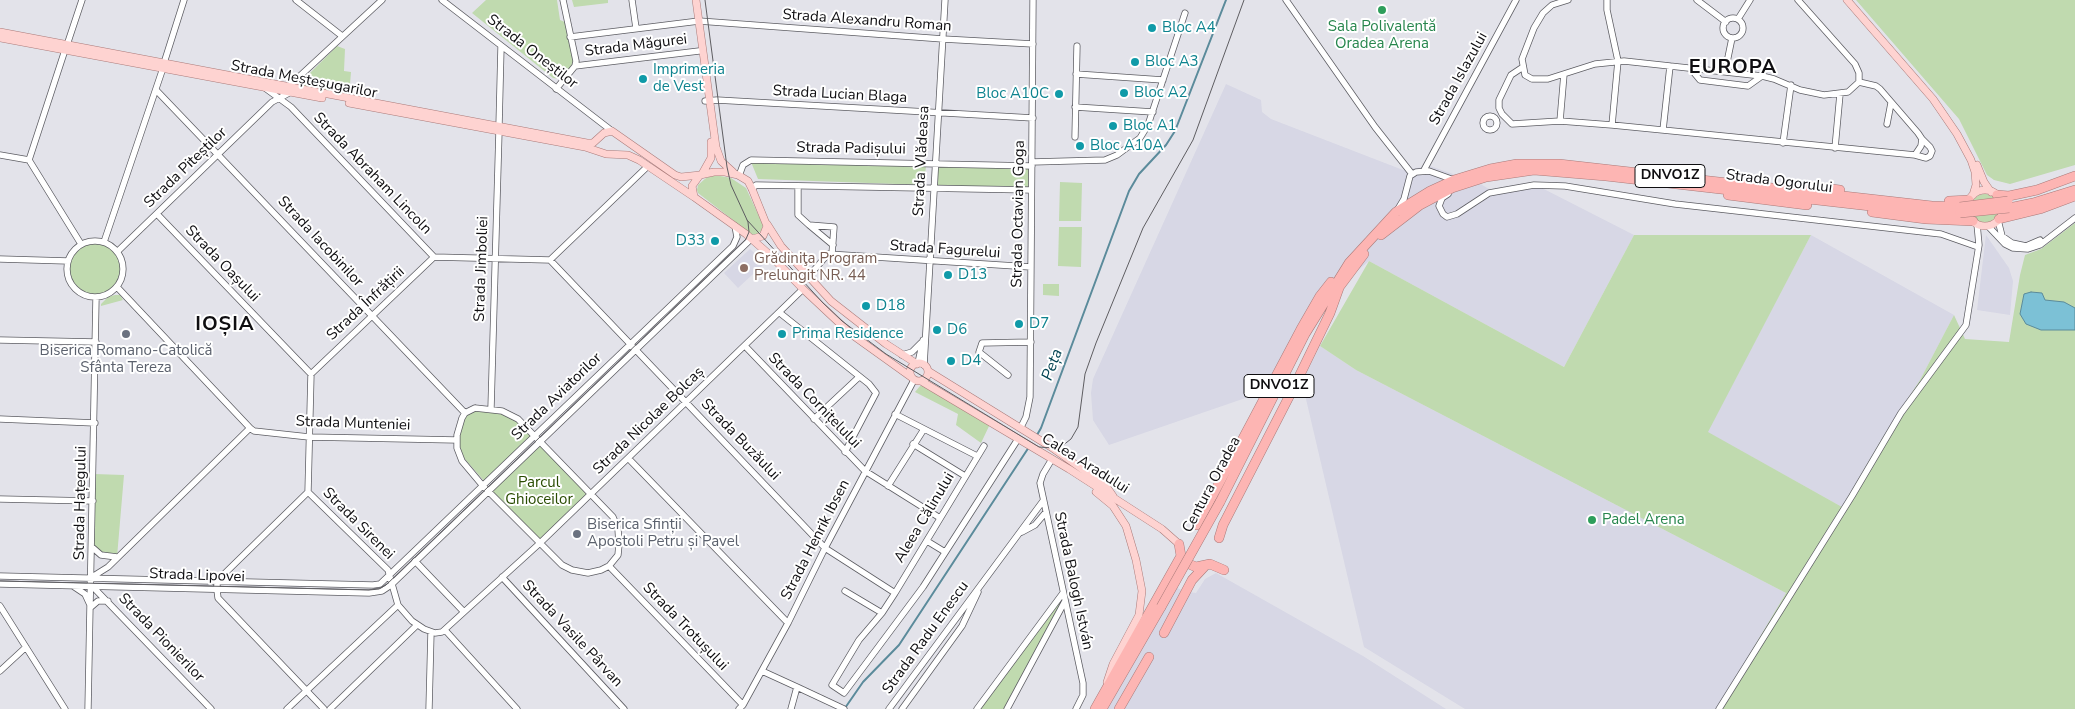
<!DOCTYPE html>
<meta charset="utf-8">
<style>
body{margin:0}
canvas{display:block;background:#e3e3ea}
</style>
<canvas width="2075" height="709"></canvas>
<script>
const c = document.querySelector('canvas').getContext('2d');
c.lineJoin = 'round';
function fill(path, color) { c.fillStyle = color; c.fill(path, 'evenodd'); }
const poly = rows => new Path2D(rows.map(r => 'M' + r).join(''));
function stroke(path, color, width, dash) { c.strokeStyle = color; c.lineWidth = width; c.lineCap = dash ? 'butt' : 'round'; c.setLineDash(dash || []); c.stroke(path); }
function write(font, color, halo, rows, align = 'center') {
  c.font = font + ' "Nunito Sans",sans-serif'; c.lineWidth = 4; c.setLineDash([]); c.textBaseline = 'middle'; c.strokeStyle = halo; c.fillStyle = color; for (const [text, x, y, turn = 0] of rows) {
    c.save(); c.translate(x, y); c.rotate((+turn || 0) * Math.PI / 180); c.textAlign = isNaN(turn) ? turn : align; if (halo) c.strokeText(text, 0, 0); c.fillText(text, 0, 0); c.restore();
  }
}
const built = poly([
 [1226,84,1261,100,1262,112,1271,119,1403,170,1430,166,1479,183,1497,194,1536,185,1634,235,1564,367,1369,261,1311,310,1260,393,1109,445,1093,420,1091,393,1093,379],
 [1811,235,1954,315,1920,380,1883,437,1842,507,1707,432],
 [1986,235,2009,268,2013,281,2010,315,1977,310],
 [750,249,765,263,738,288,724,273],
 [1320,346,1356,370,1786,593,1717,709,1465,709,1364,647,1302,382],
 [1216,573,1363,656,1446,709,1091,709,1163,580,1183,591,1196,593,1205,579]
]);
const green = poly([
 [486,0,557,0,560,20,565,22,574,56,574,64,571,67,560,79,553,78,472,13],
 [572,0,608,0,608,3,574,7],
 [1856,0,2075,0,2075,165,2010,184,1994,180,1987,175,1959,119],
 [337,46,345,49,344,71,351,72,349,97,304,88,302,85,304,79],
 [751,162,926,166,924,185,758,179],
 [934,162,1032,166,1031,190,933,188],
 [715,175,731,178,746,188,763,225,761,231,756,235,751,234,698,193,697,190,698,185,706,178],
 [1060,182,1082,183,1081,221,1059,221],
 '1970 209a15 15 0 1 1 30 0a15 15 0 1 1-30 0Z',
 [2075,223,2075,709,1717,709,1786,593,1356,370,1320,346,1369,261,1564,367,1634,235,1811,235,1708,432,1842,507,1883,437,1920,380,1954,315,1965,339,2009,342,2020,275,2025,255,2041,249],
 [1059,227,1082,227,1081,267,1058,266],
 '67 269a28 28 0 1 1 56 0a28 28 0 1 1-56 0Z',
 [1043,284,1059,284,1059,296,1043,295],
 [115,295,120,295,123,300,101,306,101,304,108,297],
 [920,386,927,386,991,422,981,443,956,425,958,414,915,392],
 [493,410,516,420,532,436,485,482,463,457,459,449,459,439,462,422,467,414,473,411],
 [541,441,591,494,540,543,487,491],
 [94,474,124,475,117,557,107,557,93,548],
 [1063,593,1065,601,1007,709,977,709]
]);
const water = poly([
 [2031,292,2042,293,2045,300,2064,302,2075,308,2075,330,2041,330,2026,324,2020,314,2024,294,2031,292]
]);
const stream = poly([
 [1037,435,1041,428,1129,191,1139,174,1166,145,1175,131,1226,0],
 [845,708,863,682,899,645,1029,447]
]);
const minor = poly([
 [296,0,342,36],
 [442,0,612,131],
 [632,0,636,28],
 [1286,0,1375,127,1412,174],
 [1568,0,1552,5,1543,13,1534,28,1522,59,1525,75,1532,79,1548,79,1595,64,1624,61,1762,76,1774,79,1800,90,1824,95,1848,92,1859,82,1859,73,1855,64,1798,0],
 [1607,0,1607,10,1618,61,1612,125],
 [1697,0,1726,22],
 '1723 28a10 10 0 1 1 20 0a10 10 0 1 1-20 0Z',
 [1738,19,1750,0],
 [570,37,699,21,943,39,1033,44],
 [67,45,82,0],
 [164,63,184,0],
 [575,66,699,51],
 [1523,67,1511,75,1499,100,1499,108,1502,114,1512,124,1560,121,1612,125,1915,155,1921,146,1922,139,1918,133,1880,89,1876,86,1859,82],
 [1691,69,1700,80,1748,86,1762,76],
 [1725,72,1732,38],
 [1076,74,1163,80],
 [289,86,382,0],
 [265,88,291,107,434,257],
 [556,89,575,66,576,61,563,0],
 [156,90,465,413],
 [705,101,717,100,1033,118],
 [1075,107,1153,112],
 '1483 123a7 7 0 1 1 14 0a7 7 0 1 1-14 0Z',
 [1560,121,1564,74],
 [1887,124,1891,103],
 [499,126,501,47],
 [1663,130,1670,66],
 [1075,137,1077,46],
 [1783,143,1791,85],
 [1835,148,1840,94],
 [0,155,29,160],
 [1915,155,1926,158,1930,156,1932,151,1930,147,1922,139],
 [29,160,65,50],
 [29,160,81,244],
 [1032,162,1105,160,1117,155,1140,138,1148,125,1185,13],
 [1424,170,1516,0],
 [739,176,743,165,751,160,1032,166],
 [798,186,798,215,809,225,834,227,832,254],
 [752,189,756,185,1031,190],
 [1448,194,1442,198,1439,206,1443,214,1447,217,1457,214,1489,193,1534,185,1565,186,1675,204,1941,234,1978,247],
 [1398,209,1404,199,1410,176,1416,172,1429,171,1454,180],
 [157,214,311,374],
 [1998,220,2002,236,2012,243,2026,246,2040,240],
 [809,225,833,245],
 [1988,226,2005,244,2013,248,2028,249,2040,245,2075,218],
 '67 269a28 28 0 1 1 56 0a28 28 0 1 1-56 0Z',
 [104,242,163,68],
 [118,251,272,102,291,92],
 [0,259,68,261],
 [550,260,825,548,895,593],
 [808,277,828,254,1031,267],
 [780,313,869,384,876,393,845,452],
 [0,340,96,342],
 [745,346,865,471,940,518],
 [902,355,912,352,921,343],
 [918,363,923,340],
 [924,365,945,0],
 [1008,375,979,352,982,343,1031,342],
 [475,408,502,411,518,419,613,517,618,529,619,544,618,555,609,566,601,570,588,573,572,570,562,565,483,486,462,461,457,448,457,435,462,418,465,413,475,408],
 [491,408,499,131],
 [895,414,977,456],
 [0,419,95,423],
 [814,419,859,377],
 [1021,427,1026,417,1030,397,1033,0],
 [250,428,254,431,309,437,456,440],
 [913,444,965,476],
 [984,446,895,593,882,613,859,640,832,685,844,693,923,587,1018,439],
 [628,458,788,623],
 [1052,459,1043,474,1040,483,1083,683,1083,695,1076,709],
 [888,486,924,429],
 [308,492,388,570,398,605,412,621,424,629,435,633,442,632,540,543,803,289],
 [0,499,93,501],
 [1022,532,1035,525,1046,512],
 [927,541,945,552],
 [93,548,101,555,117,557],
 [415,561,464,612],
 [609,566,743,705],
 [0,576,373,585,380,584,733,246,737,237,735,226],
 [92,577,108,567,250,428,117,287],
 [502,577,624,709],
 [0,584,369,593,382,591,391,585,751,239],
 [73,586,85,594,91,607,98,601,108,601],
 [92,586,211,709],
 [845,591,882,613],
 [0,606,65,709],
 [445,630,517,709],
 [0,671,26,647],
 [762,671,797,687,791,709],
 [797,687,844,709],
 [88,709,96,298],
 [287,709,398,605],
 [324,709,218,598,217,590,217,581,308,492,311,374,434,257,550,260,648,166],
 [330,709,417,625],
 [429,709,431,632],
 [739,709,743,705,788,623,825,548,914,380],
 [889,709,1043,501],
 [902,709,962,626,978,592],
 [977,709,1063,593],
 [1007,709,1065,601],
 [1719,709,1852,496,1901,413,1966,325,1979,245,1977,224]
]);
const major = poly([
 [696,0,716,147,721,161,733,172],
 [1847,0,1933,99,1957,134,1971,160,1975,172,1976,185,1973,195],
 [0,32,587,143,593,143,604,133,612,131,675,175,681,177,700,175],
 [0,38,322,98],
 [349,103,585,147,606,154,628,155,639,160,694,197],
 [1977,165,1984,182,1991,192],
 [702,174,711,158,711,142],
 '1967 208a18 18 0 1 1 36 0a18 18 0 1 1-36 0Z',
 [767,224,781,246,831,301,886,344,917,364],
 [752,239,763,236,767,226,752,189,748,181,738,175,725,172,714,172,700,175,692,186,694,197,746,234,771,256,803,289,851,334,911,377],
 '910 372a9 9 0 1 1 18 0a9 9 0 1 1-18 0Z',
 [928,371,1051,447,1106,486,1113,496],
 [921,381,1069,469,1162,529,1179,544],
 [1096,492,1113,506,1126,526,1136,560,1142,591,1139,615,1113,664,1107,682]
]);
const highway = poly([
 [1808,186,1840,190],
 [1728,195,1807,205],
 [1997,195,2009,196,2037,190,2075,176],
 [1949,201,1969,200],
 [2009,208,2033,203,2075,190],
 [1872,212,1926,219,1973,221],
 [1999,219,2040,209,2075,196],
 [1381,235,1420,205,1452,188,1486,177,1534,170,1606,176,1932,213,1960,213],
 [1340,286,1364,254],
 [1220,502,1305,334,1349,263,1396,212,1430,191,1454,180,1490,169,1517,164,1559,164,1932,206,1960,207],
 [1197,525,1301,329,1320,296,1331,282],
 [1219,538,1223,525,1293,389,1330,313,1339,288],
 [1179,544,1181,556,1189,564,1196,567,1210,564,1224,570],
 [1164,633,1192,580,1205,566],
 [1095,709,1181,556],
 [1102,709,1161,607],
 [1119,709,1149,657]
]);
const tram = poly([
 [747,220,823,303,842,321,886,354,1039,447,1053,448,1062,446,1071,439,1078,427,1085,374,1096,343,1143,228,1193,140,1244,0],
 [0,581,369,590,379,589,386,585,746,239,749,232,748,222,731,185,727,167,705,0]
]);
const highwayBridge = poly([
 [1960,207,2008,201],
 [1960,213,2009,208],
 [1161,607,1220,502]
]);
const markers = [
 [1382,10,5,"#2e9e5b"],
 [1152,28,5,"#0f9aa8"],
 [1135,62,5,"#0f9aa8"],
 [643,79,5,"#0f9aa8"],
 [1124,93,5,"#0f9aa8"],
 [1059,94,5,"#0f9aa8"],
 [1113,126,5,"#0f9aa8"],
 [1080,146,5,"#0f9aa8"],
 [715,241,5,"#0f9aa8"],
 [744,268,5,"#8d6e63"],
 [948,275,5,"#0f9aa8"],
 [866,306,5,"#0f9aa8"],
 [1019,324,5,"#0f9aa8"],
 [937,330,5,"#0f9aa8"],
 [126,334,5,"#6b7280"],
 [782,334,5,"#0f9aa8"],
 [951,361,5,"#0f9aa8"],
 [1592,520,5,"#2e9e5b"],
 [577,534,5,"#6b7280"]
];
const shields = [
 [1670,176,70],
 [1279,386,70]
];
const shieldNames = [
 ["DNVO1Z",1670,176],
 ["DNVO1Z",1279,386]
];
const streetNames = [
 ["Strada Alexandru Roman",867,21,4],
 ["Strada Măgurei",636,46,-7],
 ["Strada Oneștilor",532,52,38],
 ["Strada Islazului",1459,79,-61],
 ["Strada Meșteșugarilor",304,80,11],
 ["Strada Lucian Blaga",840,95,3],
 ["Strada Padișului",851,149,1],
 ["Strada Vlădeasa",922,161,-87],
 ["Strada Piteștilor",186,168,-44],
 ["Strada Abraham Lincoln",372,174,46],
 ["Strada Ogorului",1779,182,7],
 ["Strada Octavian Goga",1019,214,-89],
 ["Strada Iacobinilor",320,242,47],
 ["Strada Fagurelui",945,250,4],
 ["Strada Oașului",222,264,46],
 ["Strada Jimboliei",482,269,-88],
 ["Strada Înfrățirii",366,304,-43],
 ["Strada Aviatorilor",557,397,-44],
 ["Strada Cornițelului",814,401,46],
 ["Strada Nicolae Bolcaș",649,421,-44],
 ["Strada Munteniei",353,424,2],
 ["Strada Buzăului",740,440,46],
 ["Calea Aradului",1085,464,32],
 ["Centura Oradea",1212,485,-62],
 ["Strada Hațegului",81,503,-89],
 ["Aleea Călinului",925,518,-59],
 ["Strada Sirenei",358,524,45],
 ["Strada Henrik Ibsen",816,540,-63],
 ["Strada Lipovei",197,576,2],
 ["Strada Balogh István",1073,581,78],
 ["Strada Trotușului",685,627,46],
 ["Strada Vasile Pârvan",572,634,47],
 ["Strada Pionierilor",161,638,46],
 ["Strada Radu Enescu",926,638,-54]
];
const leisureNames = [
 ["Sala Polivalentă",1382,27],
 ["Oradea Arena",1382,44],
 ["Padel Arena",1602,520,"left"]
];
const cultureNames = [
 ["Bloc A4",1162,28],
 ["Bloc A3",1145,62],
 ["Imprimeria",653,70],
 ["de Vest",653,87],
 ["Bloc A2",1134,93],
 ["Bloc A10C",1049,94,"right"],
 ["Bloc A1",1123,126],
 ["Bloc A10A",1090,146],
 ["D33",705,241,"right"],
 ["D13",958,275],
 ["D18",876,306],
 ["D7",1029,324],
 ["D6",947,330],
 ["Prima Residence",792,334],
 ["D4",961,361]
];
const educationNames = [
 ["Grădiniţa Program",754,259],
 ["Prelungit NR. 44",754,276]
];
const worshipNames = [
 ["Biserica Romano-Catolică",126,351],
 ["Sfânta Tereza",126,368],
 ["Biserica Sfinții",587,525,"left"],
 ["Apostoli Petru și Pavel",587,542,"left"]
];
const parkNames = [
 ["Parcul",539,483],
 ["Ghioceilor",539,500]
];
const waterNames = [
 ["Peța",1053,365,-70]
];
const districtNames = [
 ["EUROPA",1733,68],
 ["IOȘIA",225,325]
];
fill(built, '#d7d7e5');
fill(green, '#c0daaf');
fill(water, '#7cc1d6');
stroke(water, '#5b8b9b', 1);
stroke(stream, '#5b8b9b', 2);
stroke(minor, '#5d5d63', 7);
stroke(major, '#aa7b7a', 8);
stroke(highway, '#aa7b7a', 10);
stroke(minor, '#fff', 5.5);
stroke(major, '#fed3d1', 7);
stroke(highway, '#fdb5b3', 9);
stroke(tram, '#5e5d61', 1);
stroke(highwayBridge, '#aa7b7a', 10, []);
stroke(highwayBridge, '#fdb5b3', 9);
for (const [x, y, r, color] of markers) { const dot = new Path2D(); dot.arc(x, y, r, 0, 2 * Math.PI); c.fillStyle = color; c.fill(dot); stroke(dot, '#fff', 2); }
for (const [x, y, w] of shields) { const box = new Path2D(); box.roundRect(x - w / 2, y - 11.5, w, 23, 4); c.fillStyle = '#fff'; c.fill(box); stroke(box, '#0f0e11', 1); }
write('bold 14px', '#0f0e11', null, shieldNames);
write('15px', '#0f0e11', '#fff', streetNames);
write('15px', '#27864d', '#fff', leisureNames);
write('15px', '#0d838f', '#fff', cultureNames, 'left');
write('15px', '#785e54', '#fff', educationNames, 'left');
write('15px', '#5b616d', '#fff', worshipNames);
write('15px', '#294c00', '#fff', parkNames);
write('italic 16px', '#034453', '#fff', waterNames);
c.letterSpacing = '1px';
write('bold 20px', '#0f0e11', '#fff', districtNames);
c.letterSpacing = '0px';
</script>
